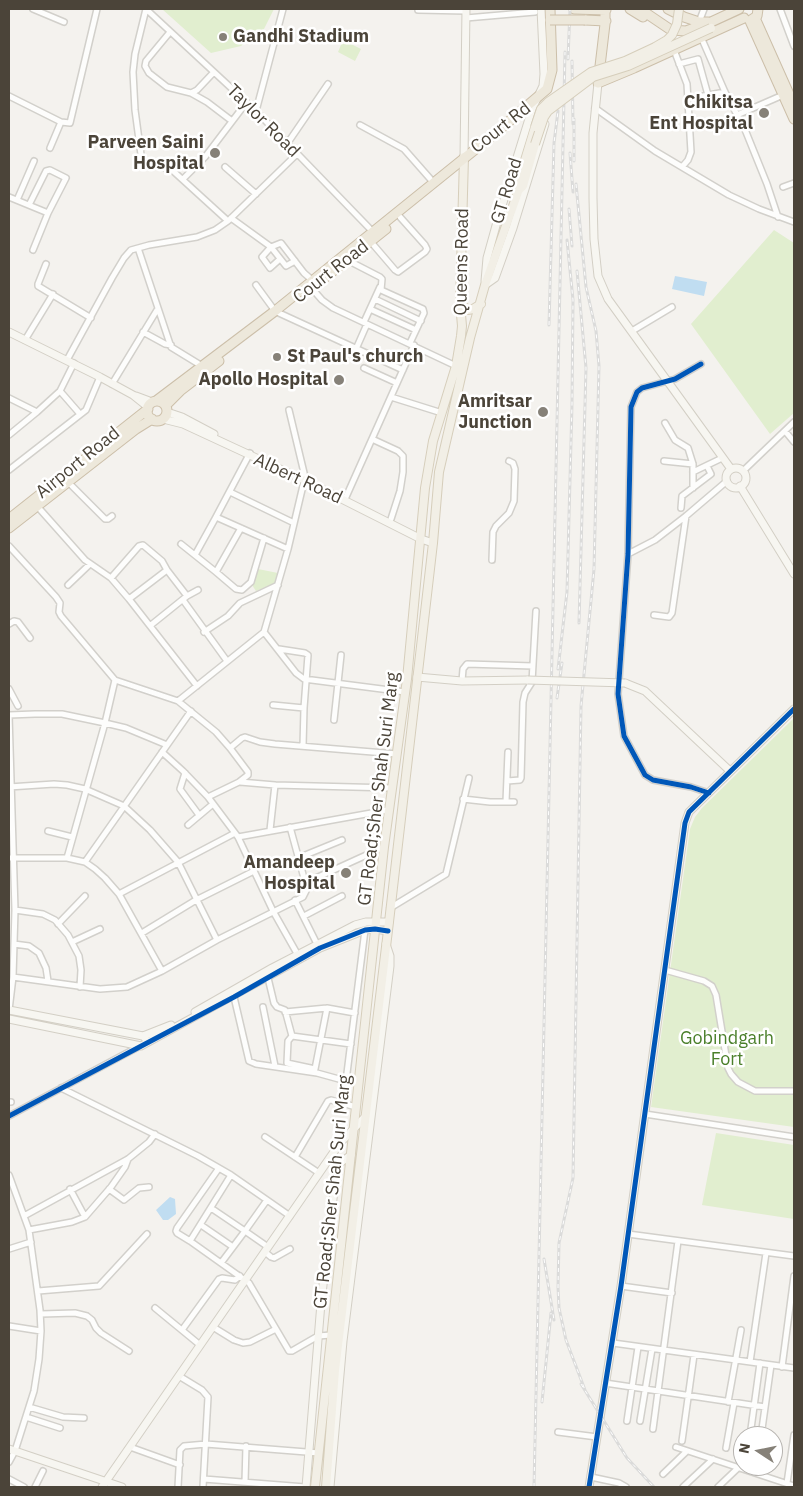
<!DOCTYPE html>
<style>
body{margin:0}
#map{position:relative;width:803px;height:1496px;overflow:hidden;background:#f4f2ee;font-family:"IBM Plex Sans",sans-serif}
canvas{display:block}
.frame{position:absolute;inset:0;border:10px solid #4b4439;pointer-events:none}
.north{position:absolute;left:733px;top:1426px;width:50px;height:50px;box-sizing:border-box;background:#fff;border:1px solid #b7b4b0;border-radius:50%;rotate:281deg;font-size:14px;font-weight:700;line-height:20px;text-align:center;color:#4b4439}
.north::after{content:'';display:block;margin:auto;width:18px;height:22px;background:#868178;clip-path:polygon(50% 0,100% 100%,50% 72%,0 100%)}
</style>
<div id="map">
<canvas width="803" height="1496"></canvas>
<div class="frame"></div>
<div class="north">N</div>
</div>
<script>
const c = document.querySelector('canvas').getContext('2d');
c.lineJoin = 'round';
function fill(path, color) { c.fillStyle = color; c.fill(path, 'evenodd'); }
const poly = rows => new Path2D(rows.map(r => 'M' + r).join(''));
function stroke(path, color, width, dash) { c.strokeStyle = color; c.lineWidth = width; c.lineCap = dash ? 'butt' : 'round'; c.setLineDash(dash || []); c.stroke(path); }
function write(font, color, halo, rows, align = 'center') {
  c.font = font + ' "IBM Plex Sans",sans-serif'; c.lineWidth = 5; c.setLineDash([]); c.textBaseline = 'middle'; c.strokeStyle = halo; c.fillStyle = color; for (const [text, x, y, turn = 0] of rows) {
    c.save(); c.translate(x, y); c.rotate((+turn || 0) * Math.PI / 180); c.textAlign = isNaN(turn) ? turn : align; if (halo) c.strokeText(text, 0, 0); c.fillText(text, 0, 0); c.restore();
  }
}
const green = poly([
 [162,9,274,9,264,29,241,46,211,53],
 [343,40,361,49,355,61,338,52],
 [774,230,794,243,794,413,770,434,691,324],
 [258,569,278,573,276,583,256,591,252,585],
 [794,718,794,1127,651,1107,690,829,695,817,702,808],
 [716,1133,794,1145,794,1219,702,1205]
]);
const water = poly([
 [675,276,707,282,704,296,672,289],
 [170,1197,175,1199,176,1214,168,1220,163,1220,156,1210]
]);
const street = poly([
 [33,9,64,22],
 [146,9,135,54,133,72,135,110,142,162,172,170,228,221,297,154],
 [146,9,256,111,374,233],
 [780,9,794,46],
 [418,10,466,11],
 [466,18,535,12],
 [699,22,704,9],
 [170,32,146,61,145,66,149,73,167,87,191,93,197,90,214,72],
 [701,37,725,92,746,132,767,184,778,217],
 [674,50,687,84,691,152,688,160,682,167],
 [679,64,698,59,708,95],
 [191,93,207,102,232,121],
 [9,96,61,122,70,123,97,9],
 [687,99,725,92],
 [595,108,655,151,729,195,759,209,794,222],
 [256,111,283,9],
 [737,115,783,95],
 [360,125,404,149,433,182],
 [287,144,328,84],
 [50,148,61,122],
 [225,167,256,194],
 [183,179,205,157,246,103],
 [783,187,794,183],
 [9,197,48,213],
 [17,200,34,161],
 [29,205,46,171,50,170,66,178,48,213,33,250],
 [231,218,271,247,286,266,295,261],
 [371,242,395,270,398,272,425,252,427,249,425,245,400,217],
 [139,251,171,347,202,366],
 [280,259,270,268,262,257,271,247,281,243,304,273,312,280],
 [347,260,380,277,382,279,381,290,423,309,424,313,410,343],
 [46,264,38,284,38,286,91,318],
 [308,284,322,300,333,308,456,366],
 [256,285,275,311],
 [375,299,421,321],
 [370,309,416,330],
 [279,313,403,370],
 [364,322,380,287],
 [632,331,672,307],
 [143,332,165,344,171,345],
 [25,340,53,294],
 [356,349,367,324],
 [67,360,112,278,124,258,131,250,149,245,197,237,215,230,228,221],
 [701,364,675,379,642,388,637,392,631,407,628,554,618,694,624,736,645,775,653,780,691,787,709,793],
 [364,368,397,383],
 [112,384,157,310],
 [60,391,80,414],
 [391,397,442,413],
 [9,398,37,412],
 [665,423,675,440,688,448,693,464,693,488],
 [785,431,794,442],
 [9,435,37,412,60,391,74,363],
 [372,439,398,451,403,456,403,472,400,491,391,519],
 [664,461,693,464],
 [9,470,86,410,100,377],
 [743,471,794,422],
 [693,472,720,459],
 [68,482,105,519,108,519,112,516],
 [230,492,294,523],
 [346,497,414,345],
 [37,506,85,560,111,578,129,599,197,686],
 [681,508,682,496,711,474,707,466],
 [216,517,250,453],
 [181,544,216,572,241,528],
 [9,546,56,597,60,603,59,612,61,616,115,680],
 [628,554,655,540,686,516,727,481],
 [195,555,216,517,288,549],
 [492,560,493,532,496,526,509,513,514,501,515,469,513,463,509,461],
 [216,572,236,589,242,590,251,582,264,538],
 [111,578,139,546,143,545,162,561,167,570],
 [68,585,89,565],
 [129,599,167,570,187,596],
 [183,600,227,661],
 [654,615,669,617,672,613,686,516],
 [9,624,14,621,18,622,30,638],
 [151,625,187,596,198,590],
 [204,632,228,616,240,603,278,585],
 [264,632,296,673,304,679,405,692],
 [462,681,463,669,467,664,533,666],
 [9,689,18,706],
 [178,701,264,632,288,549,305,477,289,410],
 [273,705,304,708,308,655,305,653,279,649],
 [9,715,35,714,62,714,105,723,126,728,167,745],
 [334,720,341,655],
 [303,746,304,708],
 [230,748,242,738,245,737,260,742,275,744,397,754],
 [162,752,183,771,208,797,238,837,273,911,299,957],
 [185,773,180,789,199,815],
 [507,781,520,780,521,778,523,702,525,693,532,682,536,611],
 [240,782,275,785,392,788],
 [9,787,54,784,67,785,85,789,124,806,150,830,178,862,217,940],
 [463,799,490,802,514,802],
 [506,802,508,752],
 [188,825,213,804],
 [270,830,275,785],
 [48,831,72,837],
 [238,837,388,810],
 [9,858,67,858,85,862,95,869,105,878,119,894,162,971],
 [67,858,105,723,115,680,178,701,216,732,230,748,248,772,248,775,239,782,208,797],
 [298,858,342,840],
 [85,862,191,711],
 [305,883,384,847],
 [119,894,235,833],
 [295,900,317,944],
 [390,908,446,874,469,778],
 [15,910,43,914,55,920,68,935,79,956,81,970,80,987],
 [304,916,342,896],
 [58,924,85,896],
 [142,933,196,900,254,871],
 [72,942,100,929],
 [14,944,29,946,39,953,46,968,48,981],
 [665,970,704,981,712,986,716,995,728,1068,731,1074,738,1082,755,1091,794,1091],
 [13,977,100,989,127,987,162,971,217,940,303,897,307,889,290,827],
 [268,978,274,1003,277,1007,285,1010,292,1036,351,1044],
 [234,997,249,1061,256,1064,317,1073,346,1081,365,930],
 [263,1007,275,1066],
 [9,1010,13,977,15,910,9,715],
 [285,1012,327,1008],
 [292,1036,288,1041,287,1063,315,1069,327,1008,355,1013],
 [61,1088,198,1156,231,1175,267,1200,245,1231,268,1247],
 [9,1102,11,1102],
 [645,1114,794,1137],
 [9,1116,140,1046],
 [265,1137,319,1173],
 [295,1157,328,1101,331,1100,356,1107],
 [9,1175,29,1230,40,1310,41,1331,39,1359,34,1391,15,1451,9,1462],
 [231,1175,190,1241,249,1283,289,1351,292,1351,318,1336,331,1335],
 [70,1189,85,1217],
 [109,1189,124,1200,139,1188,149,1187],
 [267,1200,290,1216],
 [211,1208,245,1231,221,1263],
 [24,1216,128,1159,149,1142,155,1134],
 [201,1225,233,1247],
 [29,1230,72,1222,85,1217,111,1187,125,1167,128,1159],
 [628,1234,794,1256],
 [190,1241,177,1233,176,1231,177,1228,219,1168],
 [9,1249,31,1242],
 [265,1252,271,1257,274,1258,290,1249],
 [621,1286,672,1293],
 [38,1291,99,1286,147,1234],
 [155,1308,200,1345],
 [41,1314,75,1313,87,1316,92,1320,96,1328,101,1333,129,1351],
 [9,1326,41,1331],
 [213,1327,234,1340,243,1343,250,1342,276,1329],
 [182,1330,219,1279,222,1278,235,1280,240,1276],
 [613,1343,794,1368],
 [750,1362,766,1253],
 [782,1367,794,1276],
 [179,1376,202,1390,208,1397,203,1487],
 [605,1383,765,1407],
 [728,1402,741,1330],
 [29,1407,63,1417,84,1418],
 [26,1417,60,1428],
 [627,1421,638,1347],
 [640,1421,652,1349],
 [653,1429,678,1241],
 [558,1432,597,1437],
 [750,1436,760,1363],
 [761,1436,771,1365],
 [682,1441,694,1355],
 [130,1447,180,1465],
 [676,1447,794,1486],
 [726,1448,734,1403],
 [663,1474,687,1451],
 [591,1477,619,1483,626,1487],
 [9,1479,24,1487],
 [204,1479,305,1487],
 [245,1482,246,1446],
 [787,1483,794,1435],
 [35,1487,43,1471],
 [178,1487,180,1450,184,1446,206,1444,319,1453],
 [683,1487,713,1459],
 [718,1487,738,1468]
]);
const secondary = poly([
 [598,83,593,133,593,198,594,239,598,276,608,299,731,469],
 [464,157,466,9],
 [485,281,487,258,497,222,532,109,543,86,544,74,541,9],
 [485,285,495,278,513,228,545,124],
 [9,332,100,377,133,395,148,407],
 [136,396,152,402],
 [167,412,182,417,214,434],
 [163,419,183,424,306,481,421,539,433,543],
 '726 478a10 10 0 1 1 20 0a10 10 0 1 1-20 0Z',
 [740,486,794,574],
 [417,677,462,681,528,680],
 [625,683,645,691,730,771],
 [9,1010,143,1036,145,1038],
 [195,1012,272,968,355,925,366,922,389,922],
 [9,1019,141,1046,320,948,365,930,375,929,388,931],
 [143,1036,171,1025],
 [9,1449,122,1487],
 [102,1487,340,1143,366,1116],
 [306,1487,321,1303,330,1222,337,1168,340,1163,351,1155],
 [330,1487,343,1341,390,966,390,956,386,944],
 [589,1487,621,1286,685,823,689,812,794,709]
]);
const primary = poly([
 [519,190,523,186,535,144],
 [460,303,468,310,473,309,481,304],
 [315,1487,384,847,407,679,425,488,433,441,456,366,461,336,462,326,460,303,464,157],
 [326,1487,335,1370,389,922,433,543,439,472,470,338,485,285,518,192,519,180,535,127]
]);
const highway = poly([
 [574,9,606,10],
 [605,9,605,24,598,83,634,68,744,18],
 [630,9,643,17],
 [640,9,671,30,686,31,711,22,739,9],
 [668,9,684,17,699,22,708,22],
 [755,18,793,103],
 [585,20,606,21],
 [751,20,757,16,758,9],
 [750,21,794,119],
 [318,283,386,229],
 [156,401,275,311,493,135,547,89,552,70,550,9],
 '147 411a10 10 0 1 1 20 0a10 10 0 1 1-20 0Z',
 [166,405,180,391,219,361],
 [9,519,148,409],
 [9,528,136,429,152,419]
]);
const rail = poly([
 [568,59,570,9],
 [572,61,573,124],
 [570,153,573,192],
 [574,161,574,119],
 [576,184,586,287,596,331,599,366,594,569,581,706,573,1178,559,1243,558,1287,559,1308,566,1340,585,1390],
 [569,209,572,246],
 [577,271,586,368,579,623],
 [549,325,554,143,558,111],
 [558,669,567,592,572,404,573,300,567,240],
 [557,698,562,663],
 [544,1259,554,1320],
 [581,1384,627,1458,654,1487],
 [542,1402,551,1313],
 [534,1487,565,52]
]);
const secondaryBridge = poly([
 [528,680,625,683]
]);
const primaryBridge = poly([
 [535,127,541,109,548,102,591,72,625,61,655,47,667,40,672,35,677,24,679,9],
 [535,144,544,117,548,111,593,77,628,66,711,28]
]);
const highwayBridge = poly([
 [550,20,585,20]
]);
const cycleway = poly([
 [701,364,675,379,642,388,637,392,631,407,628,554,618,694,624,736,645,775,653,780,691,787,709,793],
 [9,1116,234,997,320,948,365,930,375,929,388,931],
 [589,1487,621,1286,685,823,689,812,794,709]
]);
const markers = [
 [223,37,5,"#868178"],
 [764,113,6,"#868178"],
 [215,153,6,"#868178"],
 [277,357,5,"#868178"],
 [339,380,6,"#868178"],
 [543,412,6,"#868178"],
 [346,873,6,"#868178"]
];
const poiNames = [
 ["Gandhi Stadium",233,37,"left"],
 ["Chikitsa",753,103],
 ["Ent Hospital",753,124],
 ["Parveen Saini",204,143],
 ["Hospital",204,164],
 ["St Paul's church",287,357,"left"],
 ["Apollo Hospital",328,380],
 ["Amritsar",532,402],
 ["Junction",532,423],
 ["Amandeep",335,863],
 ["Hospital",335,884]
];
const streetNames = [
 ["Taylor Road",263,121,45],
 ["Court Rd",501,128,-38],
 ["GT Road",507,191,-73],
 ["Queens Road",462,262,-89],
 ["Court Road",331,272,-38],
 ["Airport Road",78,463,-39],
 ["Albert Road",298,479,25],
 ["GT Road;Sher Shah Suri Marg",379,789,-83],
 ["GT Road;Sher Shah Suri Marg",333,1192,-84]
];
const parkNames = [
 ["Gobindgarh",727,1039],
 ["Fort",727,1060]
];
fill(green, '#e1eecf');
fill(water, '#c0ddf1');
stroke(street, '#d2d0cb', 8);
stroke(secondary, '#d3cfc5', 9);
stroke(primary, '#d6cebb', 10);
stroke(highway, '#ccbfa9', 11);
stroke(street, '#fdfdfc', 5);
stroke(secondary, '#f7f6f1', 7);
stroke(primary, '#f2efe6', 8);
stroke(highway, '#ede8db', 9);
stroke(rail, '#dbdbda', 3);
stroke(rail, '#fff', 1, [4]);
stroke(secondaryBridge, '#d3cfc5', 9, []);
stroke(primaryBridge, '#d6cebb', 10, []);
stroke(highwayBridge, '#ccbfa9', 11, []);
stroke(secondaryBridge, '#f7f6f1', 7);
stroke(primaryBridge, '#f2efe6', 8);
stroke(highwayBridge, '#ede8db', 9);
stroke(cycleway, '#0057b8', 5);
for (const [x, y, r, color] of markers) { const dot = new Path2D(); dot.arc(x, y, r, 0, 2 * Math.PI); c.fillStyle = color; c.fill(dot); stroke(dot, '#fff', 2); }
write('bold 18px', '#4b4439', '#fff', poiNames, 'right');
write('18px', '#4b4439', '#fff', streetNames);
write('18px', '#4a7f2a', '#fff', parkNames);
</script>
